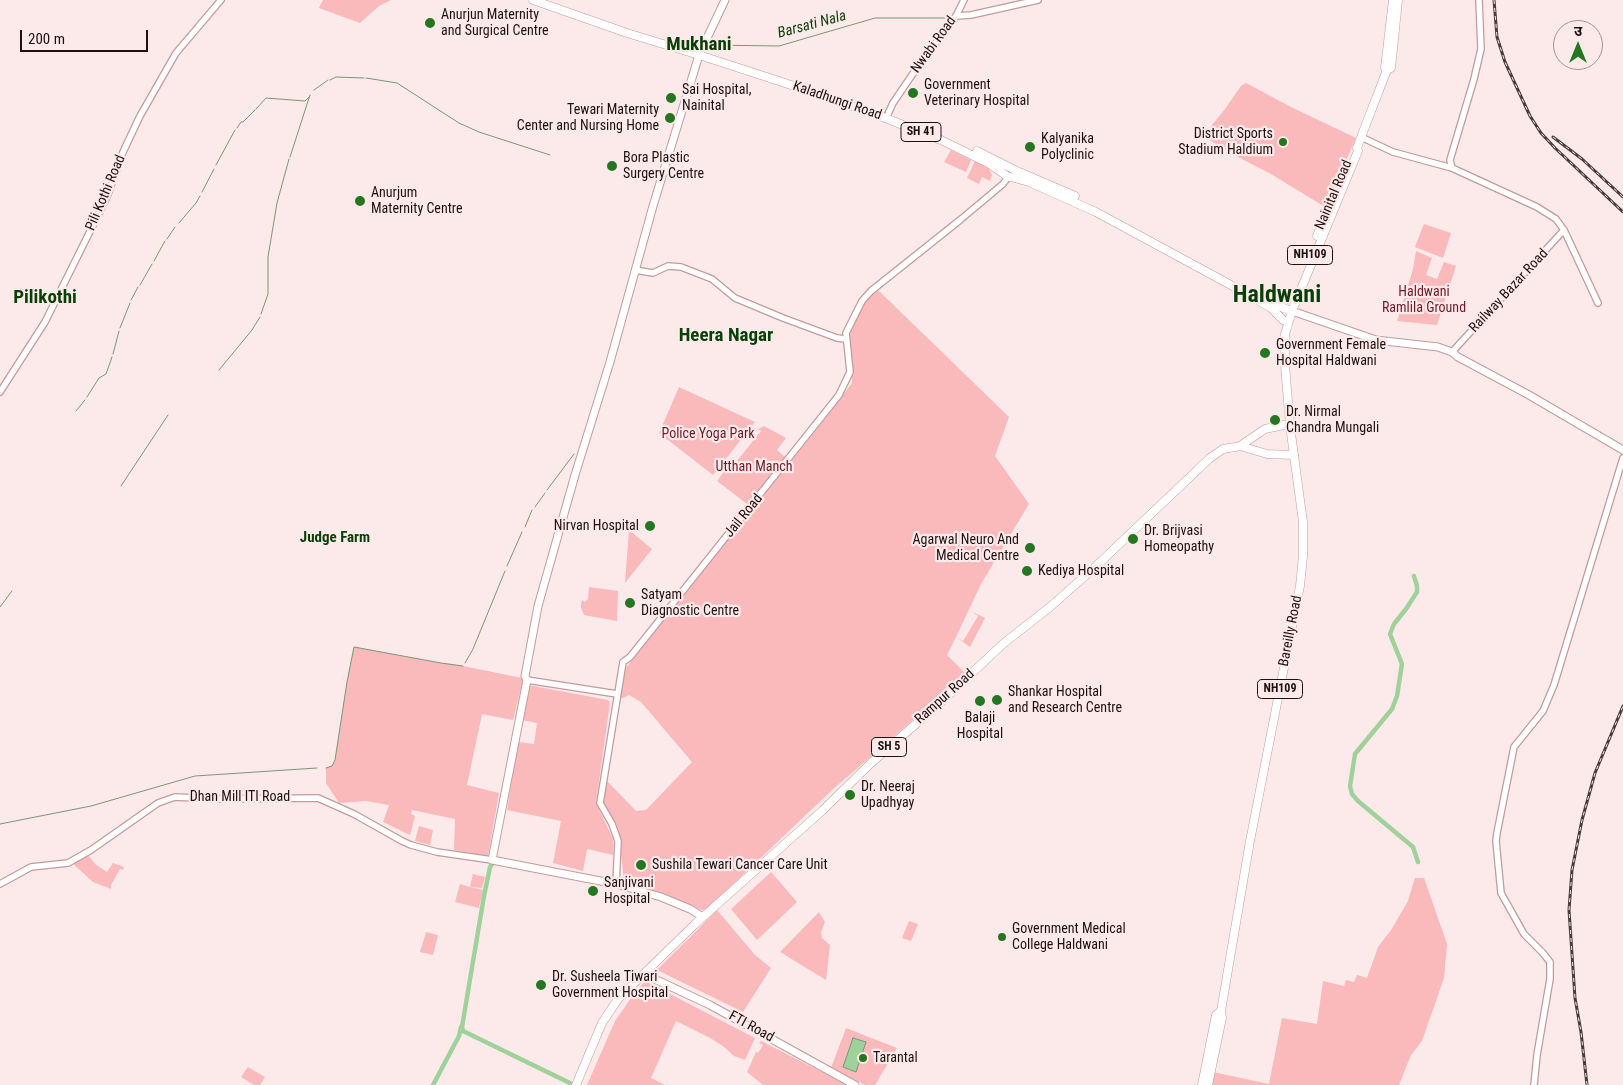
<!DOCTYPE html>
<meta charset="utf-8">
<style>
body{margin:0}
#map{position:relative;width:1623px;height:1085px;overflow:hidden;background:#fceaea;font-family:"Roboto Condensed","Noto Sans Devanagari",sans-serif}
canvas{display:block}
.north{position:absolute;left:1553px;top:20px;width:50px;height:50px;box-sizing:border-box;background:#fceaea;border:1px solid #a39393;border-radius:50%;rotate:0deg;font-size:14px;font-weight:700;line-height:20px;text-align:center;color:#1e1010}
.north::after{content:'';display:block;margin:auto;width:18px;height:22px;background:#247620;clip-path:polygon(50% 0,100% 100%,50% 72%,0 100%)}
.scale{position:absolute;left:20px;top:30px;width:128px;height:22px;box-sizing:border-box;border:2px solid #1e1010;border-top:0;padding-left:6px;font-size:15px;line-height:18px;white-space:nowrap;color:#1e1010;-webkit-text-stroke:4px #fceaea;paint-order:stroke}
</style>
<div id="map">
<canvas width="1623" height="1085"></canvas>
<div class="north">उ</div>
<div class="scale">200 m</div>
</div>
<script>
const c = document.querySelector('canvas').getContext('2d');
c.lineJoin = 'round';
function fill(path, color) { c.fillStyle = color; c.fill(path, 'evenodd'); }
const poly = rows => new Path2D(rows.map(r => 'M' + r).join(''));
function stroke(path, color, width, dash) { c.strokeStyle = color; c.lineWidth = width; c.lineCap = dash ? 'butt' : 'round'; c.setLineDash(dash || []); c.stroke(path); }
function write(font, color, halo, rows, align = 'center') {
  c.font = font + ' "Roboto Condensed",sans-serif'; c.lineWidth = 4.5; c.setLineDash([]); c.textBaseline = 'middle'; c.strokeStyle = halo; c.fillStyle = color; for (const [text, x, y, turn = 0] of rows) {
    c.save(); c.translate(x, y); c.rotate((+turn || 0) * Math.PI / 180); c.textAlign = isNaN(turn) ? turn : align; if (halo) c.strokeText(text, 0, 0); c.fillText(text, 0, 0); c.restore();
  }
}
const green = poly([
 [323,0,391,0,379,6,360,23,319,8],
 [1246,83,1293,108,1356,138,1325,207,1271,174,1234,155,1203,136,1225,109,1241,86],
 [951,150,971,160,966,172,944,162],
 [975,161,989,169,992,175,990,181,982,177,979,184,967,178],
 [1424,224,1451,233,1443,258,1415,247],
 [1416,251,1432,258,1426,275,1437,279,1444,262,1456,266,1437,325,1397,321,1413,269],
 [878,290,1009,417,995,456,1029,504,981,584,956,637,963,641,978,616,971,611,985,618,970,647,956,637,947,655,966,674,832,790,705,911,624,881,619,836,602,801,606,780,636,811,646,810,692,762,641,702,629,695,623,698,618,697,625,669,821,424,852,383,852,369,848,340,850,331,863,303],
 [679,387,755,422,713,475,659,433],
 [764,426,786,438,777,450,785,457,747,504,717,481,725,470,728,472,761,431,758,429],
 [629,530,652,549,625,583],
 [589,587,618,591,617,621,584,615,581,608,581,604,582,600,585,602,588,599],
 [354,647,441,663,463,666,522,678,523,680,513,720,482,714,467,785,499,793,488,856,454,850,455,819,412,810,411,814,415,816,410,835,383,822,389,805,366,801,339,803,326,783,326,768,332,766,335,760,347,682],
 [528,685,608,700,610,703,596,803,613,839,613,855,587,849,583,871,553,863,561,821,507,810,518,742,534,744,537,723,522,720],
 [419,826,433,830,430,845,415,841],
 [88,855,95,864,107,872,113,863,124,867,123,870,120,869,111,885,111,889,93,882,72,863],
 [771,872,797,902,757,940,731,909],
 [473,874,485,877,482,888,470,887,483,890,479,908,455,902,460,884,470,887],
 [1415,878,1424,878,1447,944,1444,978,1422,1041,1411,1055,1399,1085,1210,1085,1213,1072,1269,1084,1282,1018,1317,1024,1323,981,1344,986,1346,980,1354,982,1357,975,1367,978,1378,947,1391,930,1408,901],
 [717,910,755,955,771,968,743,1012,657,970],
 [819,912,825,922,821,932,822,938,830,945,826,980,780,952],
 [909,921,918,924,911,941,902,938],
 [426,932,438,935,433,955,420,952],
 [645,981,755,1038,745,1060,734,1056,723,1046,710,1038,676,1021,651,1078,665,1085,587,1085,615,1021,631,998],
 [846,1028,897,1048,875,1085,865,1085,831,1068],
 [761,1041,848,1085,763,1085,747,1072,756,1052,758,1053,763,1045,759,1043],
 [248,1067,265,1077,260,1085,254,1085,241,1077]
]);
const water = poly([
 [853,1038,866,1042,856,1072,843,1067,853,1038]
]);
const stream = poly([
 [708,45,779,46,875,18,951,18],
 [366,78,397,83,459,123,479,132,550,155],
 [330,80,336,77,364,78],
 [314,90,328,80],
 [256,109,266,98,305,101,310,96],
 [237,128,241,122,243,122,255,110],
 [290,157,310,95],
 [216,165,235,130],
 [202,192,214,169],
 [179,223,196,203,200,196],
 [167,239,175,227],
 [154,261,165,241],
 [140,285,152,264],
 [131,300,138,287],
 [261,314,268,294,268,257,277,203,289,159],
 [120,328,130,303],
 [113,354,119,331],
 [219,370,252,330,260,317],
 [87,397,99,378,106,374,112,357],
 [76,411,85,400],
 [121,486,168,415],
 [547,490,574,454],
 [535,507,545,493],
 [525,527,532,510],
 [507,566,522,532],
 [0,607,12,591],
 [465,663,473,649,505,571],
 [326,768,332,766,335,760,347,682,354,647,441,663,463,666],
 [0,824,91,806,195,776,317,768]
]);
const canal = poly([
 [1414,576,1417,586,1417,592,1406,609,1394,624,1390,634,1402,664,1397,696,1392,709,1355,754,1350,786,1352,794,1358,801,1413,847,1418,862],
 [492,864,490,867,484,896,462,1027,463,1031,572,1084],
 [433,1085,459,1036,461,1027]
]);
const tertiary = poly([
 [956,16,971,15,1038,0],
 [888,114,893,103,912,75,956,16,964,0],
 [1361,137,1393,152,1452,168,1537,207,1556,219,1564,230,1598,303],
 [1452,168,1450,160,1474,79,1481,49,1479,0],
 [635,270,653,273,668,266,681,267,712,279,735,298,783,318,837,338,846,339],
 [1452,352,1564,230],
 [0,392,45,322,107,197,123,152,140,116,176,53,221,0],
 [527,680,617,694],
 [0,884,31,867,68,863,91,850,158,803,175,797,216,799,318,798,354,814,402,841,411,845,437,852,492,860],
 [616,884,618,841,612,824,600,803,623,662,630,657,650,632,839,395,850,372,846,333,862,301,871,291,960,220,1003,184,1008,177],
 [1534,1085,1537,1055,1550,979,1550,962,1543,953,1524,934,1501,893,1496,841,1497,833,1514,747,1543,711,1554,685,1623,458]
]);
const secondary = poly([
 [1292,311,1376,340,1438,347,1452,352,1458,357,1529,395,1623,450],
 [703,917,690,909,661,897,616,884,492,860,527,680,525,676,538,606,575,475,610,362,653,206,699,55,725,0],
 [644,974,710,1005,855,1085]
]);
const primary = poly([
 [533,0,627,33,699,55,782,82,880,116,941,140,988,163,1007,176,1029,182,1096,212,1253,297,1271,308,1283,320],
 [977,151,1019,172,1075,196],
 [1268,301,1288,310],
 [1240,446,1265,429,1284,425,1290,426],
 [576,1085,602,1023,618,999,694,925,823,810,871,763,940,703,1004,643,1050,607,1093,569,1210,458,1223,449,1235,447,1240,446,1267,454,1294,455]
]);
const trunk = poly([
 [1387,70,1385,68,1393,0],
 [1317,236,1332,198],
 [1202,1085,1216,1015,1221,1011],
 [1208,1085,1222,1018,1221,1011,1250,841,1300,586,1303,556,1303,522,1290,426,1285,365,1285,334,1292,311,1358,151,1357,148,1368,119,1387,70,1391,68,1398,0]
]);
const rail = poly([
 [1494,0,1497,37,1505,62,1530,116,1541,133,1555,148,1623,212],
 [1553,137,1582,159,1623,197],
 [1587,1085,1581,1032,1575,998,1569,910,1572,870,1582,820,1595,773,1623,706]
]);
const markers = [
 [430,23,6,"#247620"],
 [913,93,6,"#247620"],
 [671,98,6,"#247620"],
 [670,118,6,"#247620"],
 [1283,142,5,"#247620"],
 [1030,147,6,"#247620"],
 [612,166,6,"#247620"],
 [360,201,6,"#247620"],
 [1265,353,6,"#247620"],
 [1275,420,6,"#247620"],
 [650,526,6,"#247620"],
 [1133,539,6,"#247620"],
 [1030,548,6,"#247620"],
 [1027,571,6,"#247620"],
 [630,603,6,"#247620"],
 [997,700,6,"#247620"],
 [980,701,6,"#247620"],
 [850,795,6,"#247620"],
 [641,865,6,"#247620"],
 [593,891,6,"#247620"],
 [1002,937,5,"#247620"],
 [541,985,6,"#247620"],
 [863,1058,5,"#247620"]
];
const shields = [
 [921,132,40],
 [1310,255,45],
 [1280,689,45],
 [889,747,35]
];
const shieldNames = [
 ["SH 41",921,132],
 ["NH109",1310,255],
 ["NH109",1280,689],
 ["SH 5",889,747]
];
const poiNames = [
 ["Anurjun Maternity",441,15],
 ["and Surgical Centre",441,31],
 ["Government",924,85],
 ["Veterinary Hospital",924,101],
 ["Sai Hospital,",682,90],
 ["Nainital",682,106],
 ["Tewari Maternity",659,110,"right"],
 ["Center and Nursing Home",659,126,"right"],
 ["District Sports",1273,134,"right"],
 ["Stadium Haldium",1273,150,"right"],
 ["Kalyanika",1041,139],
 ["Polyclinic",1041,155],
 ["Bora Plastic",623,158],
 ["Surgery Centre",623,174],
 ["Anurjum",371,193],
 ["Maternity Centre",371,209],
 ["Government Female",1276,345],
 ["Hospital Haldwani",1276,361],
 ["Dr. Nirmal",1286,412],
 ["Chandra Mungali",1286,428],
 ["Nirvan Hospital",639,526,"right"],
 ["Dr. Brijvasi",1144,531],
 ["Homeopathy",1144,547],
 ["Agarwal Neuro And",1019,540,"right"],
 ["Medical Centre",1019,556,"right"],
 ["Kediya Hospital",1038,571],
 ["Satyam",641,595],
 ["Diagnostic Centre",641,611],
 ["Shankar Hospital",1008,692],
 ["and Research Centre",1008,708],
 ["Balaji",980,718,"center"],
 ["Hospital",980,734,"center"],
 ["Dr. Neeraj",861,787],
 ["Upadhyay",861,803],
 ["Sushila Tewari Cancer Care Unit",652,865],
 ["Sanjivani",604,883],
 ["Hospital",604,899],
 ["Government Medical",1012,929],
 ["College Haldwani",1012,945],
 ["Dr. Susheela Tiwari",552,977],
 ["Government Hospital",552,993],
 ["Tarantal",873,1058]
];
const streetNames = [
 ["Nwabi Road",934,45,-54],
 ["Kaladhungi Road",837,101,19],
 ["Pili Kothi Road",106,193,-67],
 ["Nainital Road",1334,195,-67],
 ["Railway Bazar Road",1509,291,-47],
 ["Jail Road",744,516,-51],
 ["Bareilly Road",1291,631,-79],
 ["Rampur Road",945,697,-42],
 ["Dhan Mill ITI Road",240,797],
 ["FTI Road",751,1027,29]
];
const parkNames = [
 ["Haldwani",1424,292],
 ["Ramlila Ground",1424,308],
 ["Police Yoga Park",708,434],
 ["Utthan Manch",754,467]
];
const waterNames = [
 ["Barsati Nala",812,25,-15]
];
const neighbourhoodNames = [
 ["Judge Farm",335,538]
];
const districtNames = [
 ["Mukhani",699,45],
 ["Pilikothi",45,298],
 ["Heera Nagar",726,336]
];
const townNames = [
 ["Haldwani",1277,296]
];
fill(green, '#fab9ba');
fill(water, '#a0d19b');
stroke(water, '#799771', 1);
stroke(stream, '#799771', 1);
stroke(canal, '#a0d19b', 4.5);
stroke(tertiary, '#c39b9b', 8);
stroke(secondary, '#c39b9b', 9);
stroke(primary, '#c39b9b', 9);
stroke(trunk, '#c39b9b', 9);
stroke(tertiary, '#fff', 5.5);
stroke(secondary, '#fff', 7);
stroke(primary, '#fff', 8);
stroke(trunk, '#fff', 8);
stroke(rail, '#493b3b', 3);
stroke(rail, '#fceaea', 1, [4]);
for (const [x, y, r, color] of markers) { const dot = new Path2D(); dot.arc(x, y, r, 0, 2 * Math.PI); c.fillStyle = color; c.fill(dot); stroke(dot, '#fceaea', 2); }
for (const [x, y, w] of shields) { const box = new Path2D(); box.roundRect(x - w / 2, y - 9.5, w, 19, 4); c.fillStyle = '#fceaea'; c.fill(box); stroke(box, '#1e1010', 1); }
write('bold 12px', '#1e1010', null, shieldNames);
write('14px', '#1e1010', '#fceaea', poiNames, 'left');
write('14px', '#1e1010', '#fceaea', streetNames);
write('14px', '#701825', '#fceaea', parkNames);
write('italic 15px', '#0e400c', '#fceaea', waterNames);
write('bold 15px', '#083f07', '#fceaea', neighbourhoodNames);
write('bold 19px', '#083f07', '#fceaea', districtNames);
write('bold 24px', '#083f07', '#fceaea', townNames);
</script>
